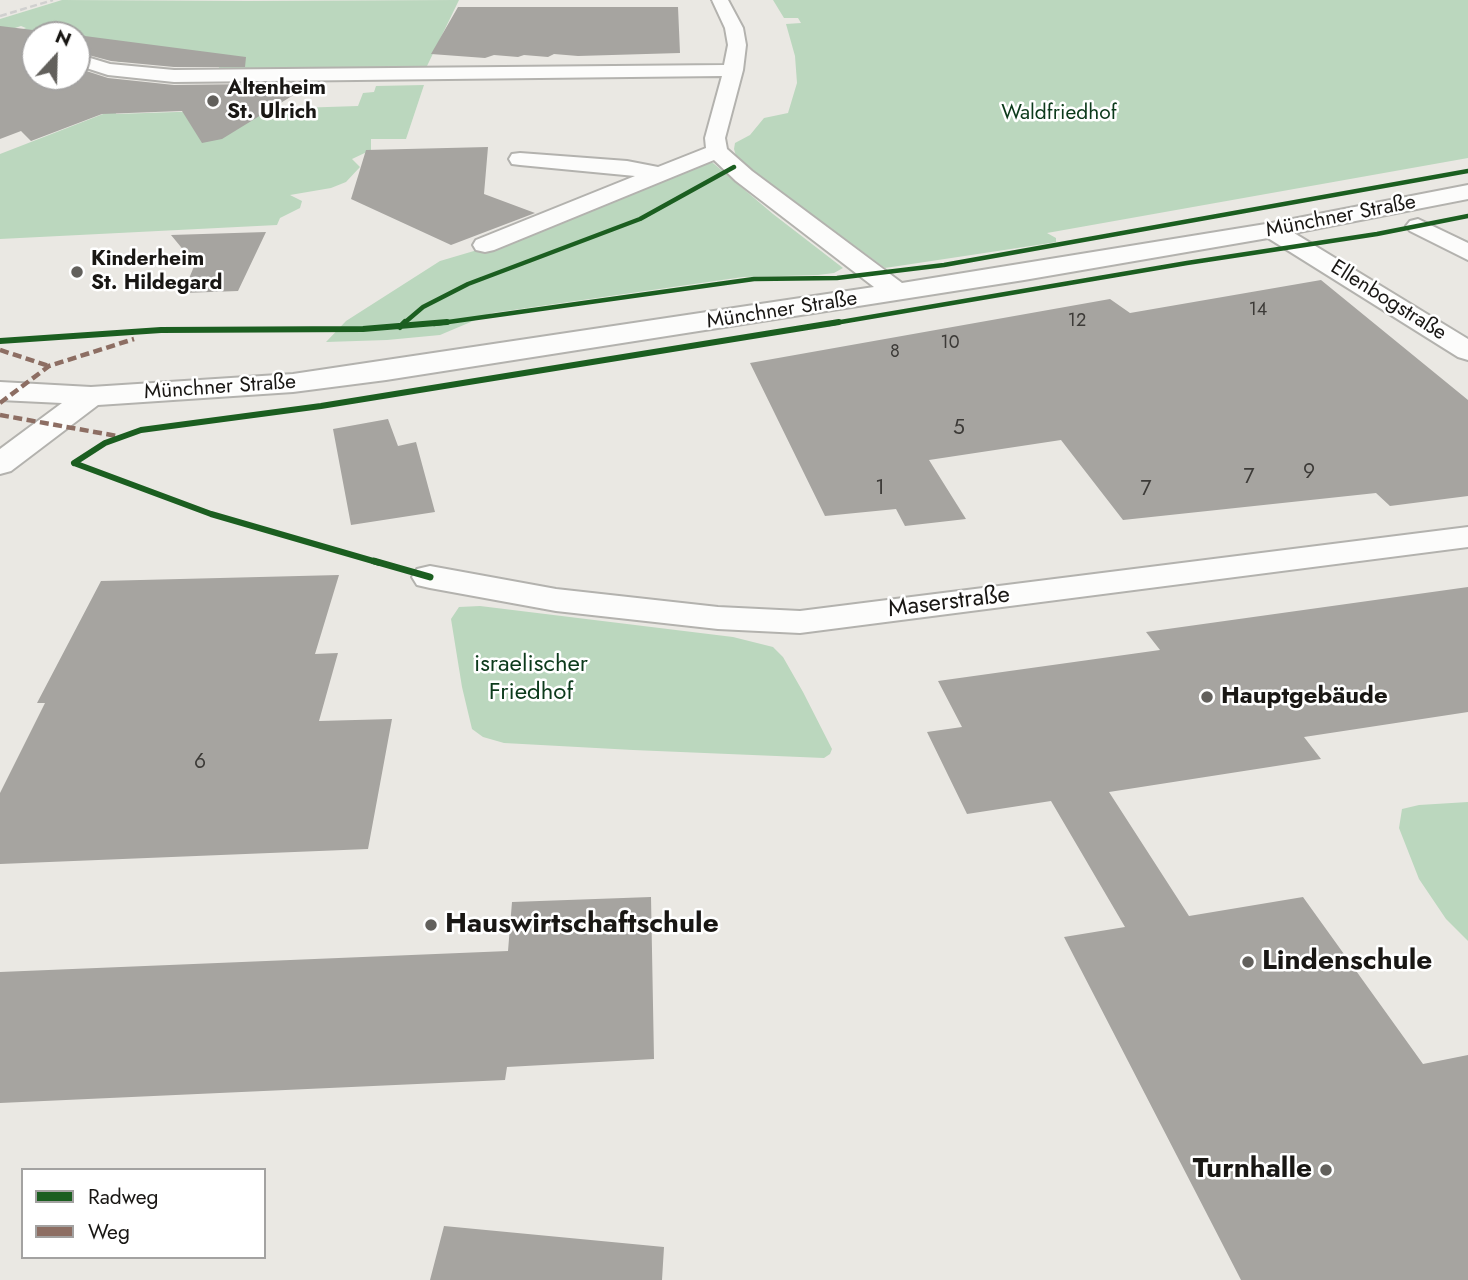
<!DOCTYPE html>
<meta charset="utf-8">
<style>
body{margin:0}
#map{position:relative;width:1468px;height:1280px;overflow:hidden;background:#eae8e3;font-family:Jost,sans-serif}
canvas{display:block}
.legend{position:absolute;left:21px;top:1168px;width:245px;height:91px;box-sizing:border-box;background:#fff;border:2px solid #a3a2a1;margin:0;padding:9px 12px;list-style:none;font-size:21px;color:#191714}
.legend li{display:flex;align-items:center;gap:14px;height:35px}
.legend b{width:35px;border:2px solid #a3a2a1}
.north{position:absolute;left:21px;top:21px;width:70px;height:70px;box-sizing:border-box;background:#fff;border:2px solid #a3a2a1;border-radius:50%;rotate:22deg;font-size:19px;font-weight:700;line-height:28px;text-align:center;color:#191714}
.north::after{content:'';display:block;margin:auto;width:24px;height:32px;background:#62605c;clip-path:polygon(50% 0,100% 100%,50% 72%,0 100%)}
</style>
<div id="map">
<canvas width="1468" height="1280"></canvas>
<ul class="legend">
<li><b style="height:9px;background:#1b5e20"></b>Radweg</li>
<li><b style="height:9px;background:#8d6e63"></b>Weg</li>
</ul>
<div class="north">N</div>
</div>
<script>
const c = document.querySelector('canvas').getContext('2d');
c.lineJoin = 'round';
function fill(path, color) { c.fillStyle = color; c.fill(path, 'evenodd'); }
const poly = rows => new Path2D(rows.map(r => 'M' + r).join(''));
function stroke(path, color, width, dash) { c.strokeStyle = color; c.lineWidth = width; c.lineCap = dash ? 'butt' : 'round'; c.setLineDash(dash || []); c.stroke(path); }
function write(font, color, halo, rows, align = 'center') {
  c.font = font + ' Jost,sans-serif'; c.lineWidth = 5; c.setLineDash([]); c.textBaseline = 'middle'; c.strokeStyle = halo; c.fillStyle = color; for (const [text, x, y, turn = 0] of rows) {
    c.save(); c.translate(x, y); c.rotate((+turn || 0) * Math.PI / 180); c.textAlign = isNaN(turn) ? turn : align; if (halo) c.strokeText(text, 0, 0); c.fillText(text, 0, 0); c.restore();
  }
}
const green = poly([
 [62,0,248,1,459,0,427,66,217,71,223,60,119,62,91,51,77,35,21,30,26,28,21,26,0,33,0,19],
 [773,0,1468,0,1468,158,1047,233,1056,238,1056,242,1044,244,885,268,769,183,736,156,734,149,735,143,750,135,764,118,788,113,797,83,795,56,786,24,801,23,798,18,784,18],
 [424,85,406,139,371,139,371,150,352,159,360,167,346,182,331,188,290,195,302,201,300,208,280,218,277,225,0,239,0,154,116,109,116,114,358,106,363,93,374,92,376,86],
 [703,162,713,163,773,214,843,268,834,273,818,275,743,277,492,313,440,335,387,340,326,342,346,321,440,261,501,243],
 [480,606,733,637,773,647,783,657,803,692,832,749,830,754,824,758,633,750,504,743,483,737,472,729,462,687,451,619,459,607],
 [1468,802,1468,941,1446,919,1419,879,1399,828,1402,809,1419,805]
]);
const building = poly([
 [458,7,678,7,680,53,578,56,554,54,548,57,524,55,518,57,494,55,485,58,431,54],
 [0,26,74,35,35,35,35,77,77,77,77,68,108,78,174,85,257,84,254,90,305,88,222,139,202,143,182,111,102,114,31,141,21,131,0,139],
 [77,35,246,57,245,67,174,67,111,61,77,52],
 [488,147,484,194,535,213,451,245,351,199,366,150],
 [266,232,238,291,183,293,195,264,171,235],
 [1321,280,1468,400,1468,496,1390,506,1376,493,1123,520,1061,440,929,460,966,519,905,526,896,509,825,516,750,363,1110,299,1130,313],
 [388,419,398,446,416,442,435,512,351,525,333,429],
 [339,575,315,654,338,653,319,721,392,719,368,849,0,864,0,793,45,703,37,703,101,581],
 [1468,587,1468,712,1304,737,1321,759,1109,792,1189,916,1303,897,1423,1064,1468,1055,1468,1280,1241,1280,1064,937,1125,927,1051,801,967,814,927,732,962,727,938,681,1160,650,1146,632],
 [651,897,654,1059,507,1067,505,1080,0,1103,0,972,508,951,512,902],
 [444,1226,664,1247,662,1280,430,1280]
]);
const minor = poly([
 [712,0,728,0,743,28,746,45,743,70,725,138,727,149,752,171,902,283,1272,223,1468,185,1468,199,1294,233,1468,339,1468,360,1458,357,1268,238,1024,280,386,380,293,392,98,405,11,471,0,474,0,449,62,403,0,400,0,382,91,387,293,374,874,287,736,181,714,160,494,250,485,252,476,250,473,245,476,240,635,176,520,165,512,164,509,159,512,154,520,153,627,161,658,167,706,148,705,138,722,76,174,82,108,75,77,65,77,54,110,64,174,70,724,65,728,45,725,28,712,0],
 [1418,219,1468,243,1468,260,1410,231,1406,226,1410,221,1418,219],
 [1468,527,1468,547,800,633,718,629,556,611,430,588,417,585,412,577,417,569,430,566,556,589,718,607,800,611,1468,527]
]);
const rail = poly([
 [0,16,53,0]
]);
const quiet = poly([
 [0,350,49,366],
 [0,403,49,366,134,339],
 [0,415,117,436]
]);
const cyclewayFar2 = poly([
 [403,324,423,307,468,284,640,219,734,167],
 [434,324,754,279,837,278,944,265,1468,171],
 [829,324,1187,263,1377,234,1468,216]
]);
const cyclewayFar1 = poly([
 [400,327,405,322],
 [0,341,161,330,363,329,447,322],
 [74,463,105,443,141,430,321,406,839,322],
 [74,463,211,514,380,563]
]);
const cycleway = poly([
 [374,561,430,577]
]);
const markers = [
 [213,101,7,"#62605c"],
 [77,272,7,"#62605c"],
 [1207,697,7,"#62605c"],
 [431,925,7,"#62605c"],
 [1248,962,7,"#62605c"],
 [1326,1170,7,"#62605c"]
];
const farNumbernames = [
 ["14",1258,311],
 ["12",1077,322],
 ["10",950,344],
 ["8",895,353]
];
const farPoinames = [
 ["Altenheim",227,89],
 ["St. Ulrich",227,113],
 ["Kinderheim",91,260],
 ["St. Hildegard",91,284]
];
const farParknames = [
 ["Waldfriedhof",1059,114]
];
const farStreetnames = [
 ["Münchner Straße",1341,217,-11],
 ["Ellenbogstraße",1388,301,32],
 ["Münchner Straße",782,311,-9],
 ["Münchner Straße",220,388,-4]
];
const numberNames = [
 ["5",959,429],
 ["9",1309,473],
 ["7",1249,478],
 ["1",880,489],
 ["7",1146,490],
 ["6",200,763]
];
const streetNames = [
 ["Maserstraße",949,603,-7]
];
const parkNames = [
 ["israelischer",531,665],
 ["Friedhof",531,693]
];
const poiNames = [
 ["Hauptgebäude",1221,697]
];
const nearPoinames = [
 ["Hauswirtschaftschule",445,925],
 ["Lindenschule",1262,962],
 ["Turnhalle",1312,1170,"right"]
];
fill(green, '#bbd7be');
fill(building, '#a6a4a0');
stroke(minor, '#b3b2ae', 4);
fill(minor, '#fcfcfb');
stroke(rail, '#d0d0cf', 2.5, [7, 3.5]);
stroke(quiet, '#8d6e63', 4.5, [9, 4.5]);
stroke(cyclewayFar2, '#1b5e20', 4.5);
stroke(cyclewayFar1, '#1b5e20', 6);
stroke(cycleway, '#1b5e20', 7);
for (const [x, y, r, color] of markers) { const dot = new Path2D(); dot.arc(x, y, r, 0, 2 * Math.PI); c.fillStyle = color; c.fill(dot); stroke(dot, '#fff', 2.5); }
write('18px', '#3c3a37', null, farNumbernames);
write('bold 21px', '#191714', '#fff', farPoinames, 'left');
write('21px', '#0c3a1b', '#fff', farParknames);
write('21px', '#191714', '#fff', farStreetnames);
write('21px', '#3c3a37', null, numberNames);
write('24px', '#191714', '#fff', streetNames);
write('24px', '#0c3a1b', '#fff', parkNames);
write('bold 24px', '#191714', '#fff', poiNames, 'left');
write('bold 28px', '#191714', '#fff', nearPoinames, 'left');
</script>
